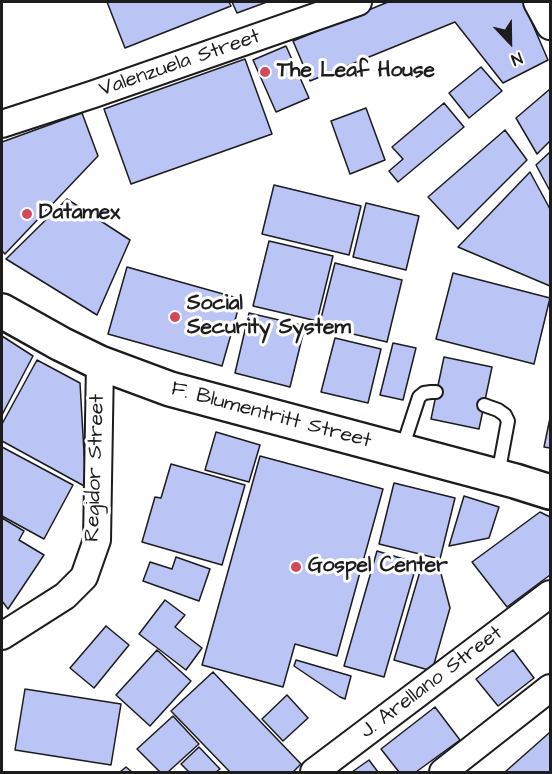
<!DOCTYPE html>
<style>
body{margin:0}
#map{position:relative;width:552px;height:774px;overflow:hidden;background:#fff;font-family:"Architects Daughter",sans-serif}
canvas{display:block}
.frame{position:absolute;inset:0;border:3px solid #1c1c1c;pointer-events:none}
.north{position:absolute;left:480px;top:12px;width:60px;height:60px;-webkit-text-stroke:4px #fff;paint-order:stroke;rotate:158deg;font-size:16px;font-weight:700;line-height:24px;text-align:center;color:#1c1c1c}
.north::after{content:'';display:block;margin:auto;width:21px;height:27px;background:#1c1c1c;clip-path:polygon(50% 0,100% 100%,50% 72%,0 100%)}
</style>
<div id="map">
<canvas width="552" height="774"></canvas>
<div class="frame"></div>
<div class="north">N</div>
</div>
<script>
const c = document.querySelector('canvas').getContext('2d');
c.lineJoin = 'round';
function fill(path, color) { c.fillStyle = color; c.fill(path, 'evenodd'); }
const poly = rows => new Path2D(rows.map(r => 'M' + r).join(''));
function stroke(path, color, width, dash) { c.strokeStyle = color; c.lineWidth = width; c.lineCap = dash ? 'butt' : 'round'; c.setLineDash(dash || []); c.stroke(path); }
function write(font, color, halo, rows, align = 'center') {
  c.font = font + ' "Architects Daughter",sans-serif'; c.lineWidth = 6; c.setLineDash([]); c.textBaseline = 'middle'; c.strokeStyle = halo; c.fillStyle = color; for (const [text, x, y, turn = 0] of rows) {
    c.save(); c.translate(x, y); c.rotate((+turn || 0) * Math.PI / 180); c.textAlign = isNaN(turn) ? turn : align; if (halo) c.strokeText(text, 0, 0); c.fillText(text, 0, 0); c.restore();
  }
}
const building = poly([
 [107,2,229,2,231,6,125,48,107,2],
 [232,2,267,2,237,13,232,2],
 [388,2,523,2,548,60,503,83,455,22,310,81,293,41,388,2],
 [286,46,309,98,276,112,253,60,286,46],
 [245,59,272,134,131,184,104,109,245,59],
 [481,67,502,91,469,118,449,93,481,67],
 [550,89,550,141,537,154,516,118,550,89],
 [444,103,464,127,398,182,389,171,403,159,392,147,444,103],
 [366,108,385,160,350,174,331,121,366,108],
 [82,113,98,156,5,254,2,251,2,142,82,113],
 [505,130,527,160,458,229,428,197,505,130],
 [550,152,550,191,536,165,550,152],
 [530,172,550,209,550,286,458,247,530,172],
 [274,185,361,206,349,255,262,234,274,185],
 [67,199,130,240,97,315,6,259,67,199],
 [366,203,419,216,406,270,353,257,366,203],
 [269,241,333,256,317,321,253,306,269,241],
 [335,263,402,280,387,342,319,326,335,263],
 [127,267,241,299,222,366,108,334,127,267],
 [453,273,550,298,534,364,436,339,453,273],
 [249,313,305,326,290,387,235,373,249,313],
 [2,336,33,356,2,415,2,336],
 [335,338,381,349,368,403,321,392,335,338],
 [393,343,416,348,403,400,380,395,393,343],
 [444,357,492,367,479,429,431,419,444,357],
 [37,360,80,383,86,487,2,441,2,424,37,360],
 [550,418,550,448,544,447,550,418],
 [216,432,260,445,249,482,205,470,216,432],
 [2,447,73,485,44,539,2,516,2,447],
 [260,456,383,489,337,656,295,644,283,687,202,665,260,456],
 [171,464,245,485,222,565,142,542,155,497,161,498,171,464],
 [394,483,455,498,440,559,379,544,394,483],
 [464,496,499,507,489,538,449,546,464,496],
 [540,512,550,517,550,575,507,607,472,562,540,512],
 [2,518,24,531,19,540,44,555,8,609,2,601,2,518],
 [377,551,417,563,384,677,344,666,377,551],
 [176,557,210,569,199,601,143,581,150,562,172,569,176,557],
 [423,561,439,566,450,608,432,671,394,660,423,561],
 [165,600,185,615,175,627,202,648,186,670,139,634,165,600],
 [106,626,129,645,94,688,70,668,106,626],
 [157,650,191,681,150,726,116,695,157,650],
 [513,650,534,678,498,706,476,679,513,650],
 [296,660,351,676,345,699,340,697,294,666,296,660],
 [213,672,301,764,293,772,230,772,171,711,213,672],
 [25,689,121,704,111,765,15,750,25,689],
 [287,695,308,718,283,741,262,719,287,695],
 [435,707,460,740,416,772,399,772,381,749,435,707],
 [173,716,199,744,168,772,160,772,137,749,173,716],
 [549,733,550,735,550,772,505,772,549,733],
 [199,747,220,769,216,772,189,772,181,764,199,747],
 [369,760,378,772,352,772,369,760],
 [126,767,132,772,120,772,126,767]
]);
const lane = poly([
 [484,405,498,410,505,415,508,421,498,475],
 [402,449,419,397,424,393,431,392,436,392]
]);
const street = poly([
 [537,2,550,26],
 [2,124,94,94,358,2],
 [2,636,65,596,84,577,97,540,100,363],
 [314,772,550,594],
 [443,772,550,688]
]);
const secondary = poly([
 [2,311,61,344,100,363,170,389,515,481,550,492]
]);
const markers = [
 [265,72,6,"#d1495b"],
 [27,214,6,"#d1495b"],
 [175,317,6,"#d1495b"],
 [296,567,6,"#d1495b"]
];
const streetNames = [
 ["Valenzuela Street",180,64,-19],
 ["F. Blumentritt Street",271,416,15],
 ["Regidor Street",96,468,-88],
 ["J. Arellano Street",432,683,-37]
];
const poiNames = [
 ["The Leaf House",277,72],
 ["Datamex",39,214],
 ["Social",187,305],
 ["Security System",187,329],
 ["Gospel Center",308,567]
];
fill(building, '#bac4f5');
stroke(building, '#1c1c1c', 1.5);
stroke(lane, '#1c1c1c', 16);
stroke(street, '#1c1c1c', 30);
stroke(secondary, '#1c1c1c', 38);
stroke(lane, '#fff', 12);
stroke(street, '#fff', 26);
stroke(secondary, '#fff', 33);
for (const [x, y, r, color] of markers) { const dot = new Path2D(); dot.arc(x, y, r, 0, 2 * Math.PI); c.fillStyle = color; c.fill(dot); stroke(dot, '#fff', 2); }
write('21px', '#1c1c1c', '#fff', streetNames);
write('bold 21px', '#1c1c1c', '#fff', poiNames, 'left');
</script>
